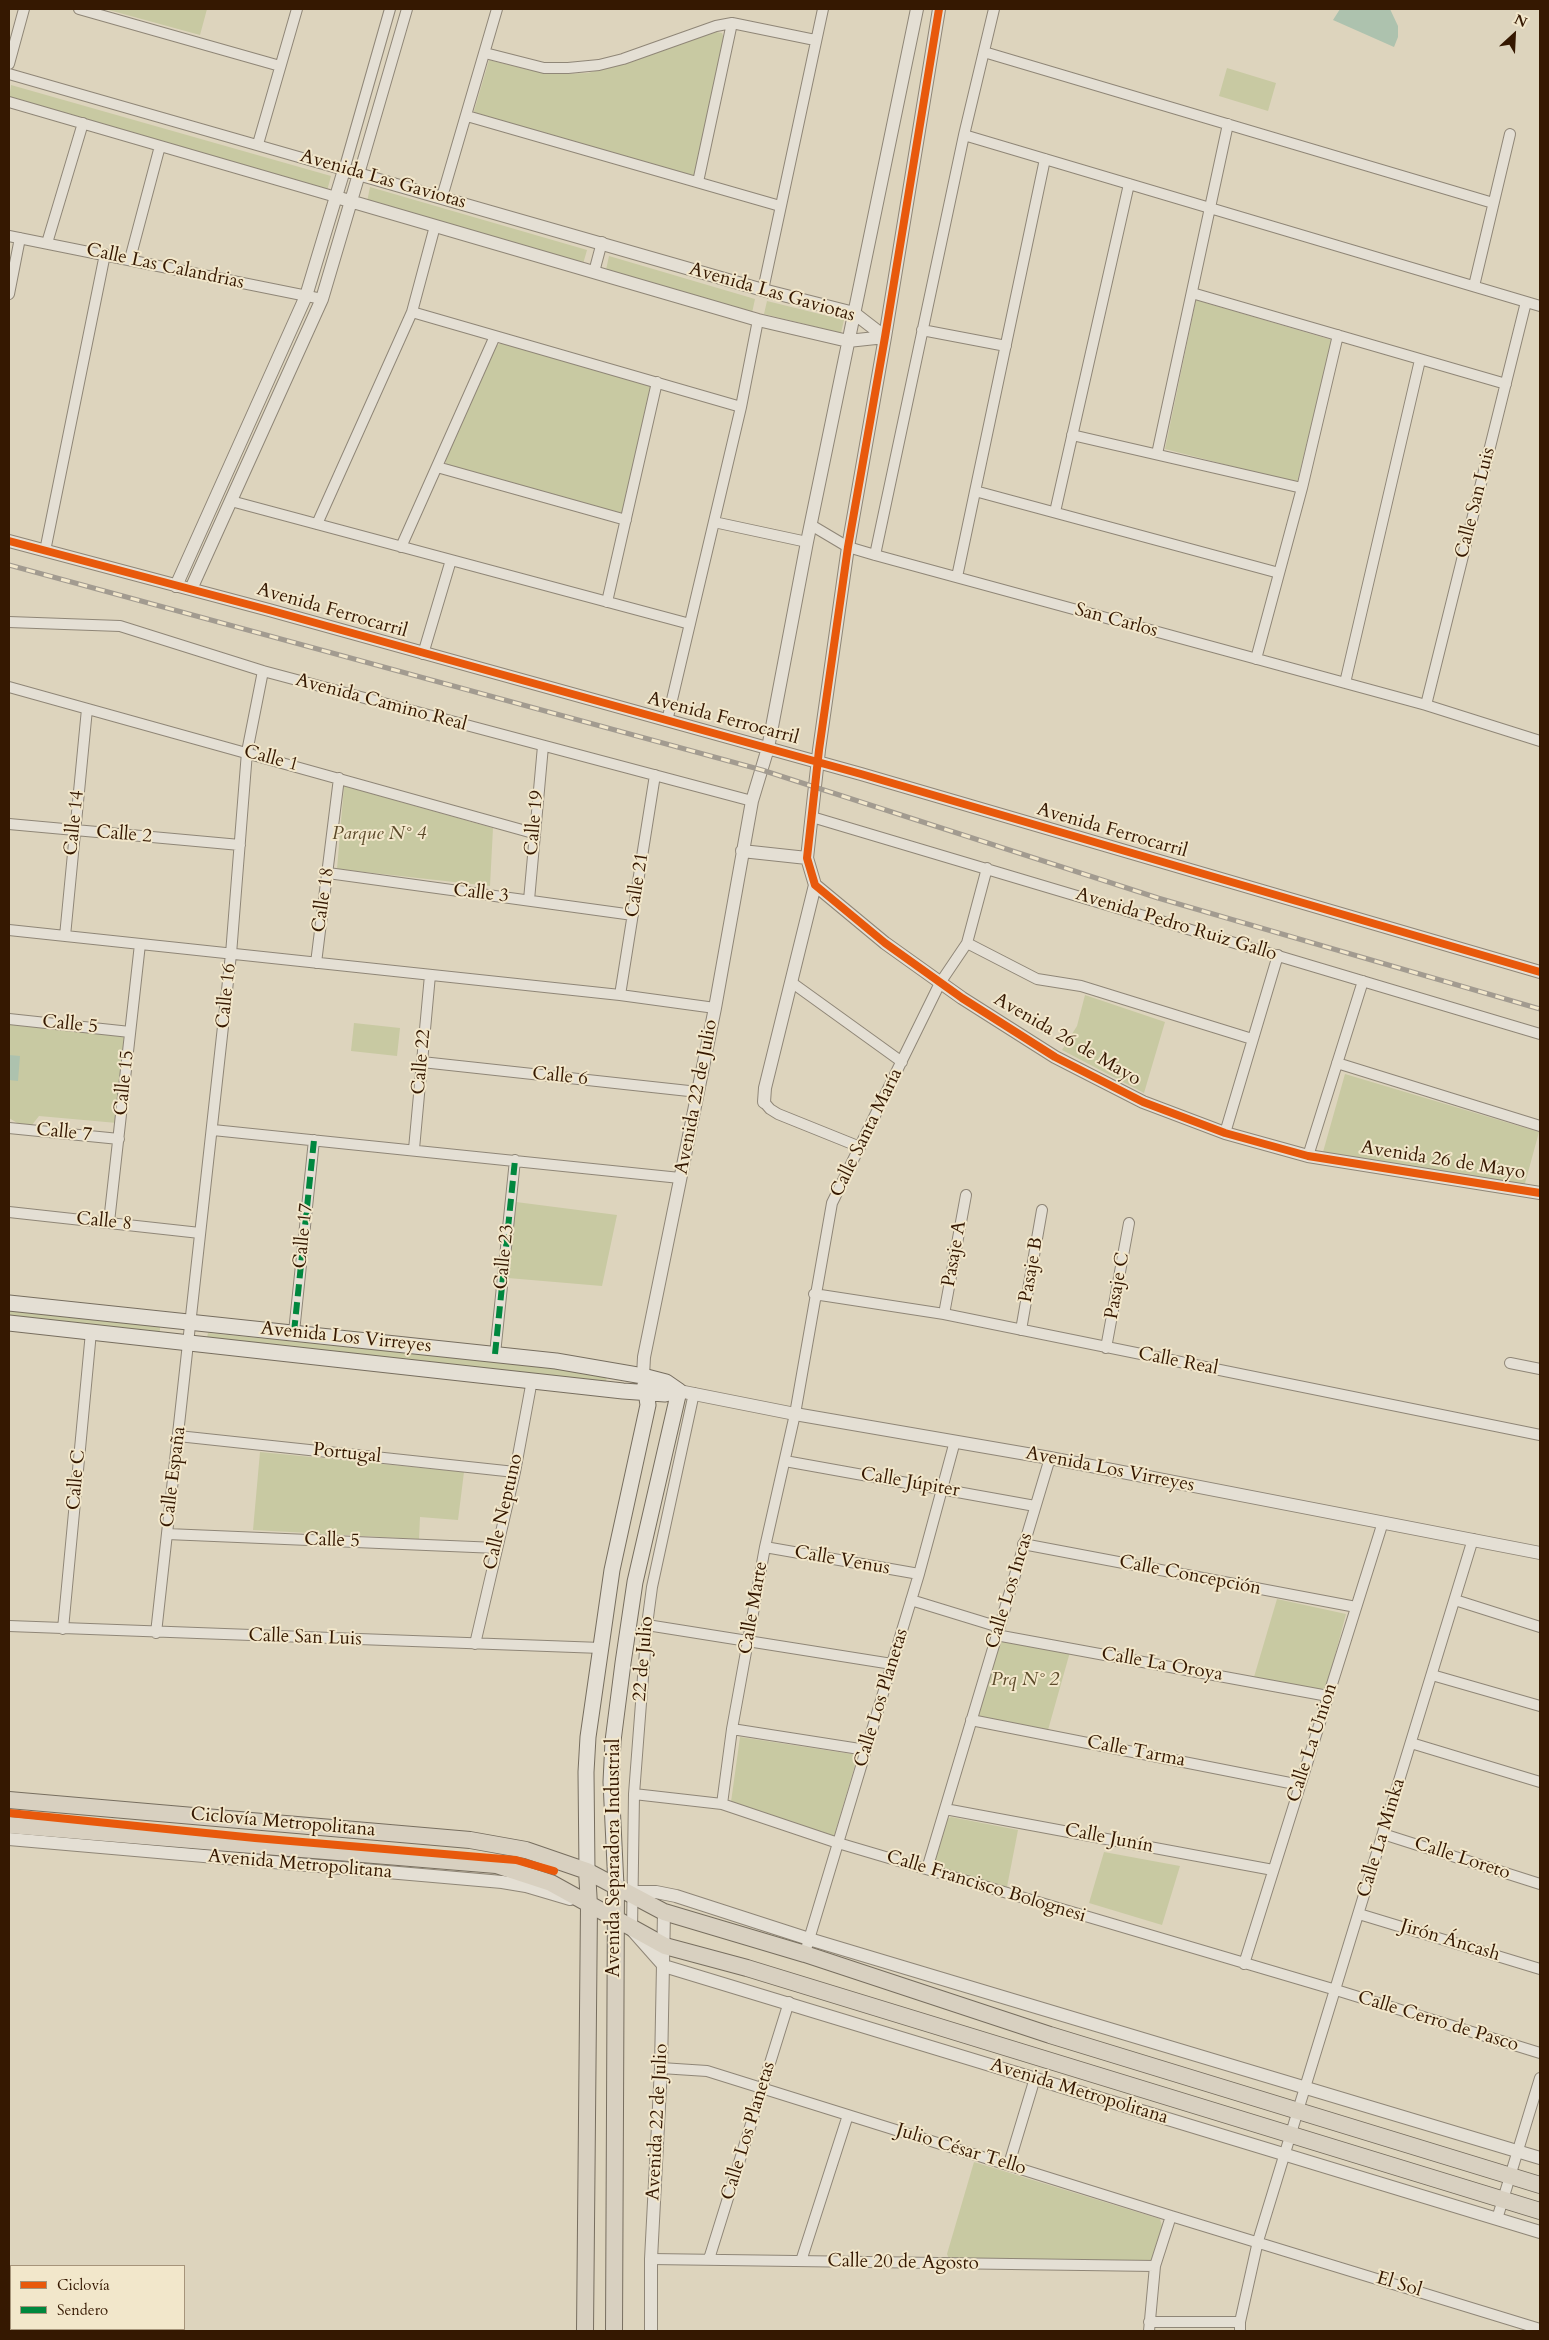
<!DOCTYPE html>
<meta charset="utf-8">
<style>
body{margin:0}
#map{position:relative;width:1549px;height:2340px;overflow:hidden;background:#ddd4bd;font-family:Cardo,serif}
canvas{display:block}
.frame{position:absolute;inset:0;border:10px solid #351801;pointer-events:none}
.legend{position:absolute;left:10px;top:2265px;width:175px;height:65px;box-sizing:border-box;background:#f2e7cb;border:1px solid #a6947a;margin:0;padding:6px 9px;list-style:none;font-size:15px;color:#351801}
.legend li{display:flex;align-items:center;gap:10px;height:25px}
.legend b{width:25px;border:1px solid #a6947a}
.north{position:absolute;left:1489px;top:10px;width:50px;height:50px;-webkit-text-stroke:4px #f2e7cb;paint-order:stroke;rotate:25deg;font-size:14px;font-weight:700;line-height:20px;text-align:center;color:#351801}
.north::after{content:'';display:block;margin:auto;width:18px;height:22px;background:#351801;clip-path:polygon(50% 0,100% 100%,50% 72%,0 100%)}
</style>
<div id="map">
<canvas width="1549" height="2340"></canvas>
<div class="frame"></div>
<ul class="legend">
<li><b style="height:6px;background:#e8590c"></b>Ciclovía</li>
<li><b style="height:6px;background:#00873e"></b>Sendero</li>
</ul>
<div class="north">N</div>
</div>
<script>
const c = document.querySelector('canvas').getContext('2d');
c.lineJoin = 'round';
function fill(path, color) { c.fillStyle = color; c.fill(path, 'evenodd'); }
const poly = rows => new Path2D(rows.map(r => 'M' + r).join(''));
function stroke(path, color, width, dash) { c.strokeStyle = color; c.lineWidth = width; c.lineCap = dash ? 'butt' : 'round'; c.setLineDash(dash || []); c.stroke(path); }
function write(font, color, halo, rows, align = 'center') {
  c.font = font + ' Cardo,serif'; c.lineWidth = 4; c.setLineDash([]); c.textBaseline = 'middle'; c.strokeStyle = halo; c.fillStyle = color; for (const [text, x, y, turn = 0] of rows) {
    c.save(); c.translate(x, y); c.rotate((+turn || 0) * Math.PI / 180); c.textAlign = isNaN(turn) ? turn : align; if (halo) c.strokeText(text, 0, 0); c.fillText(text, 0, 0); c.restore();
  }
}
const green = poly([
 [105,9,207,9,200,35],
 [711,31,722,33,724,38,695,174,691,177,475,115,474,111,489,60,529,70,561,74,588,73,621,64],
 [1227,68,1276,83,1268,111,1219,96],
 [11,85,331,176,327,191,9,99],
 [370,187,587,250,583,264,367,202],
 [609,256,755,299,752,313,606,270],
 [1196,300,1332,340,1297,483,1165,449],
 [767,301,844,320,841,333,764,314],
 [501,343,649,383,651,389,624,512,618,513,447,465,445,461,496,346],
 [344,786,493,828,490,886,337,869],
 [1085,995,1165,1022,1144,1093,1062,1050,1077,1026],
 [9,1023,124,1035,117,1123,39,1116,32,1125,19,1124,9,1118],
 [354,1023,400,1028,397,1056,351,1051],
 [1345,1074,1539,1132,1524,1187,1323,1152],
 [516,1202,617,1215,602,1286,508,1278],
 [9,1311,160,1327,160,1337,9,1321],
 [208,1333,607,1373,606,1383,206,1342],
 [260,1452,464,1472,458,1520,420,1517,419,1539,253,1530],
 [1277,1599,1346,1614,1327,1686,1323,1690,1254,1677],
 [1001,1640,1070,1652,1048,1730,978,1717],
 [740,1737,858,1755,834,1836,731,1802],
 [951,1817,1018,1830,1007,1887,934,1866,932,1862,947,1819],
 [1104,1852,1180,1866,1162,1925,1089,1903],
 [974,2162,1160,2219,1162,2226,1153,2259,1145,2265,949,2259,947,2254]
]);
const water = poly([
 [1340,9,1390,9,1398,26,1398,37,1394,47,1333,20],
 [9,1055,20,1056,18,1081,9,1080]
]);
const minor = poly([
 [79,9,280,66],
 [984,52,1493,203],
 [485,53,544,68,568,68,599,65,623,59,716,26,732,23,815,40],
 [9,64,24,9],
 [9,74,344,170,390,9],
 [9,102,336,197],
 [467,116,780,206],
 [964,135,1540,306],
 [258,144,297,9],
 [359,174,407,9],
 [698,182,732,23],
 [442,197,497,9],
 [9,236,322,299],
 [47,243,83,123],
 [130,259,160,146],
 [594,272,602,242],
 [1474,286,1510,134],
 [763,290,823,9],
 [1192,293,1506,384],
 [9,294,20,238],
 [412,312,741,407],
 [922,330,1006,346],
 [1072,435,1302,488],
 [1157,454,1228,124],
 [437,467,626,520],
 [975,491,1279,573],
 [231,501,690,624],
 [1055,512,1129,184],
 [714,522,807,542],
 [317,524,412,312,435,226],
 [811,525,848,547,875,555,1426,705,1540,741],
 [401,547,495,336],
 [45,551,105,254],
 [875,555,964,135,994,9],
 [957,577,1045,159],
 [607,602,657,382],
 [9,622,120,626,263,671,752,801],
 [423,654,451,560],
 [1256,659,1302,488,1338,335],
 [1345,683,1420,360],
 [9,687,533,833],
 [1426,705,1526,302],
 [667,721,741,407,758,320],
 [812,817,1540,1034],
 [9,824,240,845],
 [328,873,633,915],
 [529,900,543,746],
 [9,930,620,995,715,1008],
 [65,936,87,709],
 [967,943,1037,979,1081,986,1252,1039],
 [316,963,339,778],
 [791,982,902,1062],
 [620,995,655,775],
 [9,1019,130,1032],
 [422,1062,698,1092],
 [1337,1063,1540,1126],
 [764,1102,770,1109,778,1114,860,1147],
 [9,1128,119,1139],
 [213,1130,680,1178],
 [1225,1133,1278,955],
 [414,1149,430,975],
 [1308,1156,1363,981],
 [9,1212,200,1233],
 [109,1222,140,944],
 [814,1294,944,1314,1540,1435],
 [944,1314,966,1195],
 [1021,1330,1042,1210],
 [294,1332,314,1140],
 [1106,1348,1129,1223],
 [495,1354,515,1160],
 [1510,1363,1540,1369],
 [178,1436,515,1472],
 [785,1461,1035,1506],
 [167,1534,497,1548],
 [1023,1544,1356,1607],
 [765,1547,919,1574],
 [911,1600,999,1627],
 [1455,1600,1540,1627],
 [647,1625,892,1664],
 [9,1626,601,1648],
 [63,1629,91,1332],
 [156,1633,231,954,247,752,263,671],
 [996,1635,1328,1696],
 [475,1644,515,1472,532,1380],
 [1432,1675,1540,1706],
 [971,1720,1300,1785],
 [732,1729,866,1750],
 [1411,1743,1540,1782],
 [634,1794,722,1804,838,1843,1336,1990,1540,2053],
 [722,1804,732,1729,765,1547,795,1414,832,1203,940,983,967,943,987,868],
 [945,1809,1273,1870],
 [1383,1834,1540,1884],
 [927,1869,1050,1458],
 [1359,1914,1540,1969],
 [632,1930,634,1794,647,1625,652,1587,694,1393],
 [807,1946,919,1574,955,1441],
 [1244,1964,1383,1522],
 [661,2068,707,2071,1171,2216,1540,2329],
 [1009,2164,1035,2078],
 [1497,2219,1540,2078],
 [651,2259,1155,2266],
 [709,2259,789,2002],
 [801,2261,848,2115],
 [1149,2322,1240,2322],
 [1149,2331,1155,2266,1171,2216],
 [1240,2331,1240,2322,1258,2241,1473,1539]
]);
const tertiary = poly([
 [939,9,885,337,848,547,819,750,807,858,815,885,885,943,962,998,1055,1057,1143,1102,1225,1133,1308,1156,1540,1193],
 [336,197,758,320,848,341,885,337],
 [9,541,269,610,861,774,1540,972],
 [176,586,306,296,344,170,763,290,854,313,885,337],
 [191,589,322,299,359,174],
 [742,851,807,858],
 [764,1102,765,1088,815,885],
 [643,1376,644,1357,715,1008,752,801,768,748,807,542,917,9],
 [679,1391,795,1414,1050,1458,1540,1553],
 [9,1839,502,1882,526,1886,570,1899],
 [632,1894,638,1892,656,1892,676,1896,809,1939,1540,2158],
 [633,1931,664,1966,1540,2232],
 [651,2331,651,2259,661,2068,664,1912]
]);
const secondary = poly([
 [9,1303,556,1361,643,1376,666,1382,679,1391],
 [9,1323,623,1391,665,1394,679,1391],
 [587,1871,586,1772,588,1737,612,1570,648,1405,645,1385],
 [616,1886,611,1782,613,1741,623,1663,635,1582,679,1391]
]);
const primary = poly([
 [9,1800,470,1840,526,1850,587,1871,664,1912,805,1954,1050,2035,1540,2185],
 [9,1825,496,1865,551,1883,665,1946,747,1968,1540,2211],
 [585,2331,589,1905,587,1871],
 [614,2331,616,1886]
]);
const rail = poly([
 [9,565,762,770,1158,898,1540,1009]
]);
const quiet = poly([
 [294,1332,314,1140],
 [495,1354,515,1160]
]);
const cycleway = poly([
 [939,9,885,337,848,547,819,750,807,858,815,885,885,943,962,998,1055,1057,1143,1102,1225,1133,1308,1156,1540,1193],
 [9,541,269,610,861,774,1540,972],
 [9,1813,255,1838,491,1858,516,1860,554,1871]
]);
const streetNames = [
 ["Avenida Las Gaviotas",383,180,16],
 ["Calle Las Calandrias",165,267,12],
 ["Avenida Las Gaviotas",772,293,16],
 ["Calle San Luis",1476,503,-76],
 ["Avenida Ferrocarril",332,611,16],
 ["San Carlos",1116,621,15],
 ["Avenida Camino Real",381,703,15],
 ["Avenida Ferrocarril",723,719,15],
 ["Calle 1",271,759,15],
 ["Calle 14",75,823,-84],
 ["Calle 19",535,823,-85],
 ["Avenida Ferrocarril",1112,831,16],
 ["Calle 2",124,835,5],
 ["Calle 21",638,885,-81],
 ["Calle 3",481,894,7],
 ["Calle 18",324,900,-82],
 ["Avenida Pedro Ruiz Gallo",1176,925,17],
 ["Calle 16",227,996,-84],
 ["Calle 5",70,1025,6],
 ["Avenida 26 de Mayo",1067,1040,30],
 ["Calle 22",422,1062,-85],
 ["Calle 6",560,1077,6],
 ["Calle 15",125,1083,-84],
 ["Avenida 22 de Julio",697,1097,-79],
 ["Calle 7",64,1133,6],
 ["Calle Santa María",867,1133,-64],
 ["Avenida 26 de Mayo",1443,1161,9],
 ["Calle 8",104,1222,6],
 ["Calle 17",304,1236,-84],
 ["Pasaje A",955,1254,-80],
 ["Calle 23",505,1257,-84],
 ["Pasaje B",1032,1270,-80],
 ["Pasaje C",1118,1286,-80],
 ["Avenida Los Virreyes",346,1338,6],
 ["Calle Real",1178,1362,11],
 ["Portugal",347,1454,6],
 ["Avenida Los Virreyes",1110,1470,11],
 ["Calle España",174,1477,-83],
 ["Calle C",77,1480,-85],
 ["Calle Júpiter",910,1483,10],
 ["Calle Neptuno",504,1512,-77],
 ["Calle 5",332,1541,2],
 ["Calle Venus",842,1561,10],
 ["Calle Concepción",1190,1576,11],
 ["Calle Los Incas",1010,1591,-73],
 ["Calle Marte",754,1608,-80],
 ["Calle San Luis",305,1638,2],
 ["22 de Julio",644,1659,-85],
 ["Calle La Oroya",1162,1665,10],
 ["Calle Los Planetas",882,1698,-73],
 ["Calle La Union",1313,1743,-72],
 ["Calle Tarma",1136,1752,11],
 ["Ciclovía Metropolitana",283,1823,5],
 ["Calle La Minka",1382,1838,-73],
 ["Calle Junín",1109,1839,11],
 ["Avenida Separadora Industrial",615,1858,-90],
 ["Calle Loreto",1462,1859,18],
 ["Avenida Metropolitana",300,1865,5],
 ["Calle Francisco Bolognesi",986,1887,17],
 ["Jirón Áncash",1450,1941,17],
 ["Calle Cerro de Pasco",1438,2022,17],
 ["Avenida Metropolitana",1079,2092,17],
 ["Avenida 22 de Julio",658,2122,-87],
 ["Calle Los Planetas",749,2131,-73],
 ["Julio César Tello",961,2150,17],
 ["Calle 20 de Agosto",903,2263,1],
 ["El Sol",1399,2285,17]
];
const parkNames = [
 ["Parque N° 4",379,835],
 ["Prq N° 2",1025,1681]
];
fill(green, '#c8c9a2');
fill(water, '#adc2ae');
stroke(minor, '#8f8677', 12);
stroke(tertiary, '#8f8677', 14);
stroke(secondary, '#776e5f', 17);
stroke(primary, '#776e5f', 18);
stroke(minor, '#e4dfd4', 10);
stroke(tertiary, '#e4dfd4', 12);
stroke(secondary, '#e4dfd4', 15);
stroke(primary, '#d8d0c0', 16);
stroke(rail, '#a29b90', 5);
stroke(rail, '#f2e7cb', 3, [9]);
stroke(quiet, '#00873e', 6, [12, 6]);
stroke(cycleway, '#e8590c', 8);
write('19px', '#351801', '#f2e7cb', streetNames);
write('italic 19px', '#5c4a2a', '#f2e7cb', parkNames);
</script>
